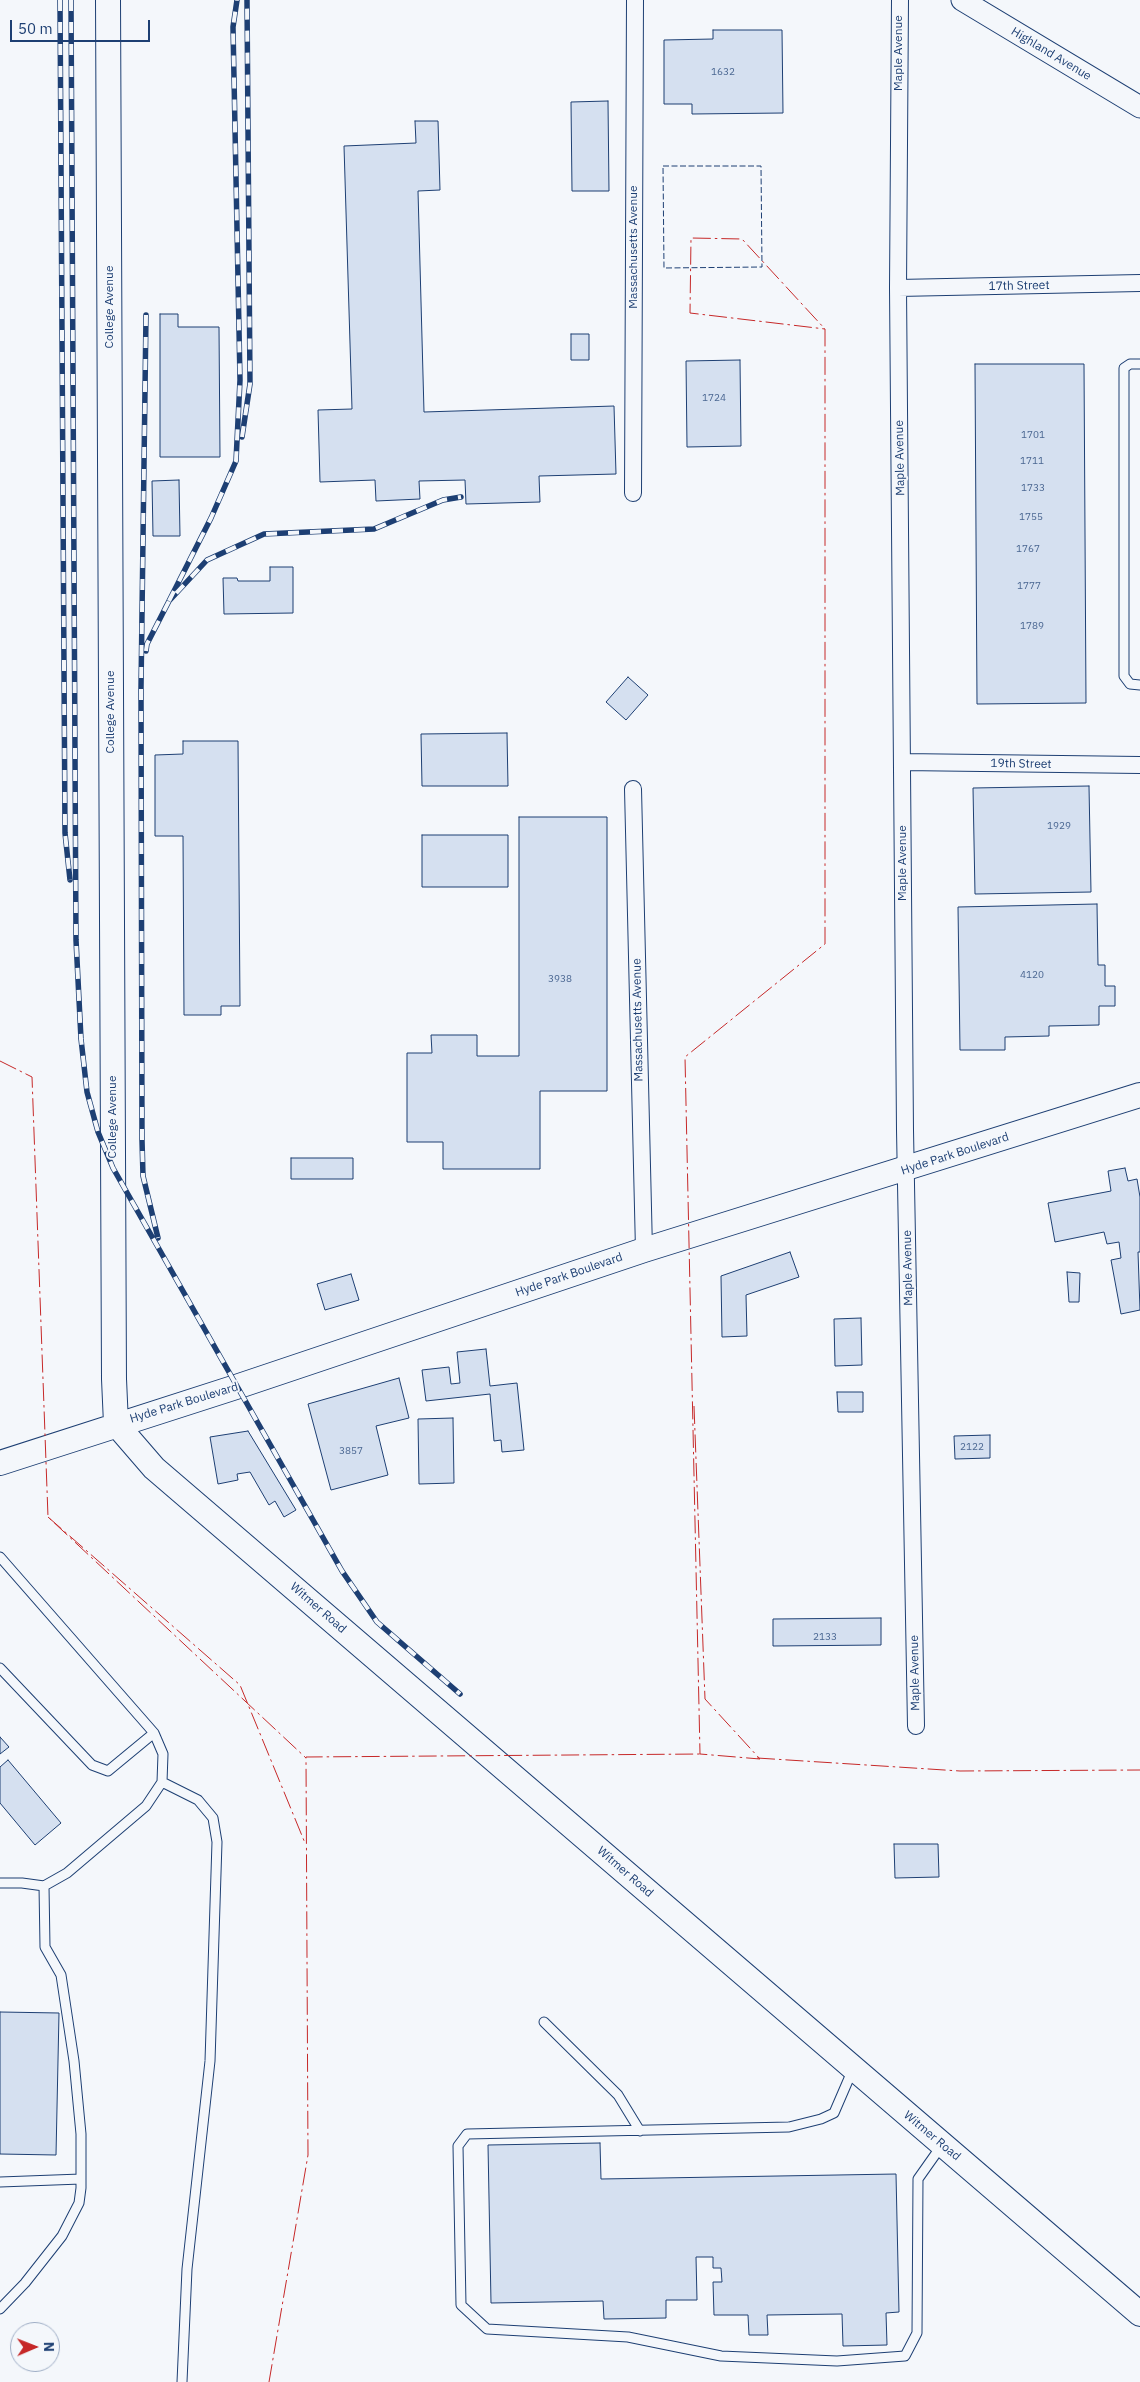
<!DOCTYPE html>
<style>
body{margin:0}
#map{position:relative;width:1140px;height:2382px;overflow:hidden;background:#f4f7fb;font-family:"IBM Plex Sans",sans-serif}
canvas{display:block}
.north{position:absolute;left:10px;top:2322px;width:50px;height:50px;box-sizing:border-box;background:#f4f7fb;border:1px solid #9eadc5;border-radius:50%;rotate:89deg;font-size:14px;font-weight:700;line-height:20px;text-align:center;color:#1d3f73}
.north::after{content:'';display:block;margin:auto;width:18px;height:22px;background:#c62828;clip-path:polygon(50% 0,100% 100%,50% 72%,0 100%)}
.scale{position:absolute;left:10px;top:20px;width:140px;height:22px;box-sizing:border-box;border:2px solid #1d3f73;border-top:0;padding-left:6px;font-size:15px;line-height:18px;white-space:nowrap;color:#1d3f73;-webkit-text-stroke:4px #f4f7fb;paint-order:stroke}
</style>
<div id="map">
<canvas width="1140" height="2382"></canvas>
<div class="north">N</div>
<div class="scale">50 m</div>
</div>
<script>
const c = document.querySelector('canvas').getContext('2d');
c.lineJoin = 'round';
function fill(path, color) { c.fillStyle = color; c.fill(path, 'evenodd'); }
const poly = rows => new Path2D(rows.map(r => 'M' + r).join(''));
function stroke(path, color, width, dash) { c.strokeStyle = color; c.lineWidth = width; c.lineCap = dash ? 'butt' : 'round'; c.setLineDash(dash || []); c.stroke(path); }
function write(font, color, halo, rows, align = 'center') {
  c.font = font + ' "IBM Plex Sans",sans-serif'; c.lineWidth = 4; c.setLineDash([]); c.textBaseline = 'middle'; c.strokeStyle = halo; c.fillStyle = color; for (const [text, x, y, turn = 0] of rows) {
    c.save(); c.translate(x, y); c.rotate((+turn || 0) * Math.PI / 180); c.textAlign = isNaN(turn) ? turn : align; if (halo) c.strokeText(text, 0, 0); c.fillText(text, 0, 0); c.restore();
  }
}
const building = poly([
 [713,30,782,30,783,113,692,114,692,104,664,104,664,40,713,39,713,30],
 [608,101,609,191,572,191,571,102,608,101],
 [415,121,438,121,440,190,418,191,424,412,614,406,616,474,539,476,540,502,466,504,465,480,419,481,420,499,376,501,375,480,320,482,318,410,352,409,344,146,416,143,415,121],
 [160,314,178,314,178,327,219,327,220,457,160,457,160,314],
 [571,334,589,334,589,360,571,360,571,334],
 [740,360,741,446,687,447,686,361,740,360],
 [975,364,1084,364,1086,703,977,704,975,364],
 [179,480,180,536,153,536,152,481,179,480],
 [270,567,293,567,293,613,224,614,223,578,237,578,238,581,270,581,270,567],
 [628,677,648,695,626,720,606,702,628,677],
 [507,733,508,786,422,786,421,734,507,733],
 [183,741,238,741,240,1006,221,1006,221,1015,184,1015,183,836,155,836,155,755,183,754,183,741],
 [1089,786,1091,892,975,894,973,788,1089,786],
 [519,817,607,817,607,1091,540,1091,540,1169,443,1169,443,1142,407,1142,407,1053,432,1053,431,1035,477,1035,477,1056,519,1056,519,817],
 [422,835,508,835,508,887,422,887,422,835],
 [1097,904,1098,965,1105,965,1105,986,1115,986,1115,1006,1099,1006,1099,1025,1049,1026,1049,1036,1005,1037,1005,1050,960,1050,958,907,1097,904],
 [291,1158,353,1158,353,1179,291,1179,291,1158],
 [1125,1168,1128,1181,1137,1179,1140,1197,1140,1252,1138,1252,1140,1310,1121,1314,1111,1260,1121,1258,1119,1242,1107,1244,1104,1232,1055,1242,1048,1203,1111,1191,1108,1171,1125,1168],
 [790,1252,799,1277,746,1295,747,1336,722,1337,721,1276,790,1252],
 [1067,1272,1080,1273,1079,1302,1069,1302,1067,1272],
 [351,1274,359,1300,325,1310,317,1284,351,1274],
 [861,1318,862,1365,835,1366,834,1319,861,1318],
 [486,1349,490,1386,517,1383,524,1450,502,1452,501,1440,494,1441,490,1394,426,1401,422,1370,449,1367,451,1384,460,1383,457,1352,486,1349],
 [399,1378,409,1418,376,1426,388,1475,331,1490,308,1404,399,1378],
 [837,1392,863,1392,863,1412,838,1412,837,1392],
 [453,1418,454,1483,419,1484,418,1419,453,1418],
 [248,1431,296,1510,284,1517,275,1501,269,1505,250,1472,237,1474,238,1480,218,1484,210,1437,248,1431],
 [990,1435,990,1458,955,1459,954,1436,990,1435],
 [881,1618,881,1645,773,1646,773,1619,881,1618],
 [0,1737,9,1747,0,1754,0,1737],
 [8,1760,61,1823,35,1845,0,1803,0,1767,8,1760],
 [894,1844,938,1844,939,1877,895,1878,894,1844],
 [0,2012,59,2013,56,2155,0,2154,0,2012],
 [600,2143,601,2179,896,2174,899,2312,886,2313,887,2345,843,2346,842,2314,767,2315,768,2335,749,2335,748,2315,714,2315,713,2282,722,2282,721,2268,713,2268,713,2257,696,2257,697,2300,666,2300,666,2318,604,2319,603,2301,491,2303,488,2145,600,2143]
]);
const service = poly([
 [1140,364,1130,364,1124,368,1124,676,1130,684,1140,685],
 [0,1557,154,1733,163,1754,162,1782,146,1806,67,1873,44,1886,22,1883,0,1883],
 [0,1668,92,1765,108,1771,154,1733],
 [162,1782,198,1800,213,1818,217,1842,210,2061,187,2269,182,2382],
 [544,2022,618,2095,640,2131],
 [853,2069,834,2113,821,2119,789,2127,467,2134,458,2146,461,2305,487,2329,628,2337,721,2356,837,2361,905,2356,917,2333,918,2179,942,2145],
 [0,2182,81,2179],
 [0,2309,25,2283,62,2236,79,2203,81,2188,81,2134,74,2061,61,1975,45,1947,44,1886]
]);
const minor = poly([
 [900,0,898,288,905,1130,916,1726],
 [898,288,1140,283],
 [633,493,635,0],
 [903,762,1140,765],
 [633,789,644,1250]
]);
const tertiary = poly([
 [962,0,1140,107]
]);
const secondary = poly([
 [108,0,114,1379,116,1424,154,1468,1140,2314],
 [0,1463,236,1387,644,1250,1140,1095]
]);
const rail = poly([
 [60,0,65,833,70,880],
 [71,0,76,940,81,1039,87,1092,98,1132,113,1168,342,1571,377,1622,460,1694],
 [146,315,141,688,142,1140,143,1176,158,1238],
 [242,437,250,384,247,0],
 [169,601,211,518,236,461,240,380,233,27,237,0],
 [146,651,147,644,169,601,207,560,264,534,374,529,443,500,461,497]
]);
const fence = poly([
 [663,166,761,166,762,267,664,268,663,166]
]);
const power = poly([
 [0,1061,32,1077,48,1517,306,1758],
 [694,1406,705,1699,760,1759,700,1754,685,1057,825,944,825,329,742,239,691,238,690,313,825,329],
 [48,1517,240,1685,305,1843],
 [757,1758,960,1771,1140,1770],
 [269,2382,308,2155,306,1757,702,1754]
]);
const numberNames = [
 ["1632",723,72],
 ["1724",714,398],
 ["1701",1033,435],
 ["1711",1032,461],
 ["1733",1033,488],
 ["1755",1031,517],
 ["1767",1028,549],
 ["1777",1029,586],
 ["1789",1032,626],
 ["1929",1059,826],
 ["4120",1032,975],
 ["3938",560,979],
 ["2122",972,1447],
 ["3857",351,1451],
 ["2133",825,1637]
];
const streetNames = [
 ["Maple Avenue",899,53,-90],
 ["Highland Avenue",1051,54,31],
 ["Massachusetts Avenue",634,247,-90],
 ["17th Street",1019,286,-1],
 ["College Avenue",110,307,-90],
 ["Maple Avenue",900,458,-91],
 ["College Avenue",111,712,-90],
 ["19th Street",1021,764,1],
 ["Maple Avenue",903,863,-90],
 ["Massachusetts Avenue",638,1020,-91],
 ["College Avenue",113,1117,-90],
 ["Hyde Park Boulevard",955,1154,-18],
 ["Maple Avenue",908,1268,-91],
 ["Hyde Park Boulevard",569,1275,-19],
 ["Hyde Park Boulevard",184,1403,-17],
 ["Witmer Road",318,1608,41],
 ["Maple Avenue",915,1673,-91],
 ["Witmer Road",625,1872,41],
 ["Witmer Road",932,2136,40]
];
fill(building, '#d5e0f0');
stroke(building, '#1d3f73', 1);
stroke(service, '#1d3f73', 11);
stroke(minor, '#1d3f73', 18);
stroke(tertiary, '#1d3f73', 23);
stroke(secondary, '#1d3f73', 26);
stroke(service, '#f4f7fb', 9);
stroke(minor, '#f4f7fb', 16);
stroke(tertiary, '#f4f7fb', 21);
stroke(secondary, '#f4f7fb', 24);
stroke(rail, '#1d3f73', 5.5);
stroke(rail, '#f4f7fb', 4, [11]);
stroke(fence, '#1d3f73', 1, [6, 2.5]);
stroke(power, '#c62828', 1, [18, 4, 2.5, 4]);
write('10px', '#4b6792', null, numberNames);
write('12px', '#1d3f73', '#f4f7fb', streetNames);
</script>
